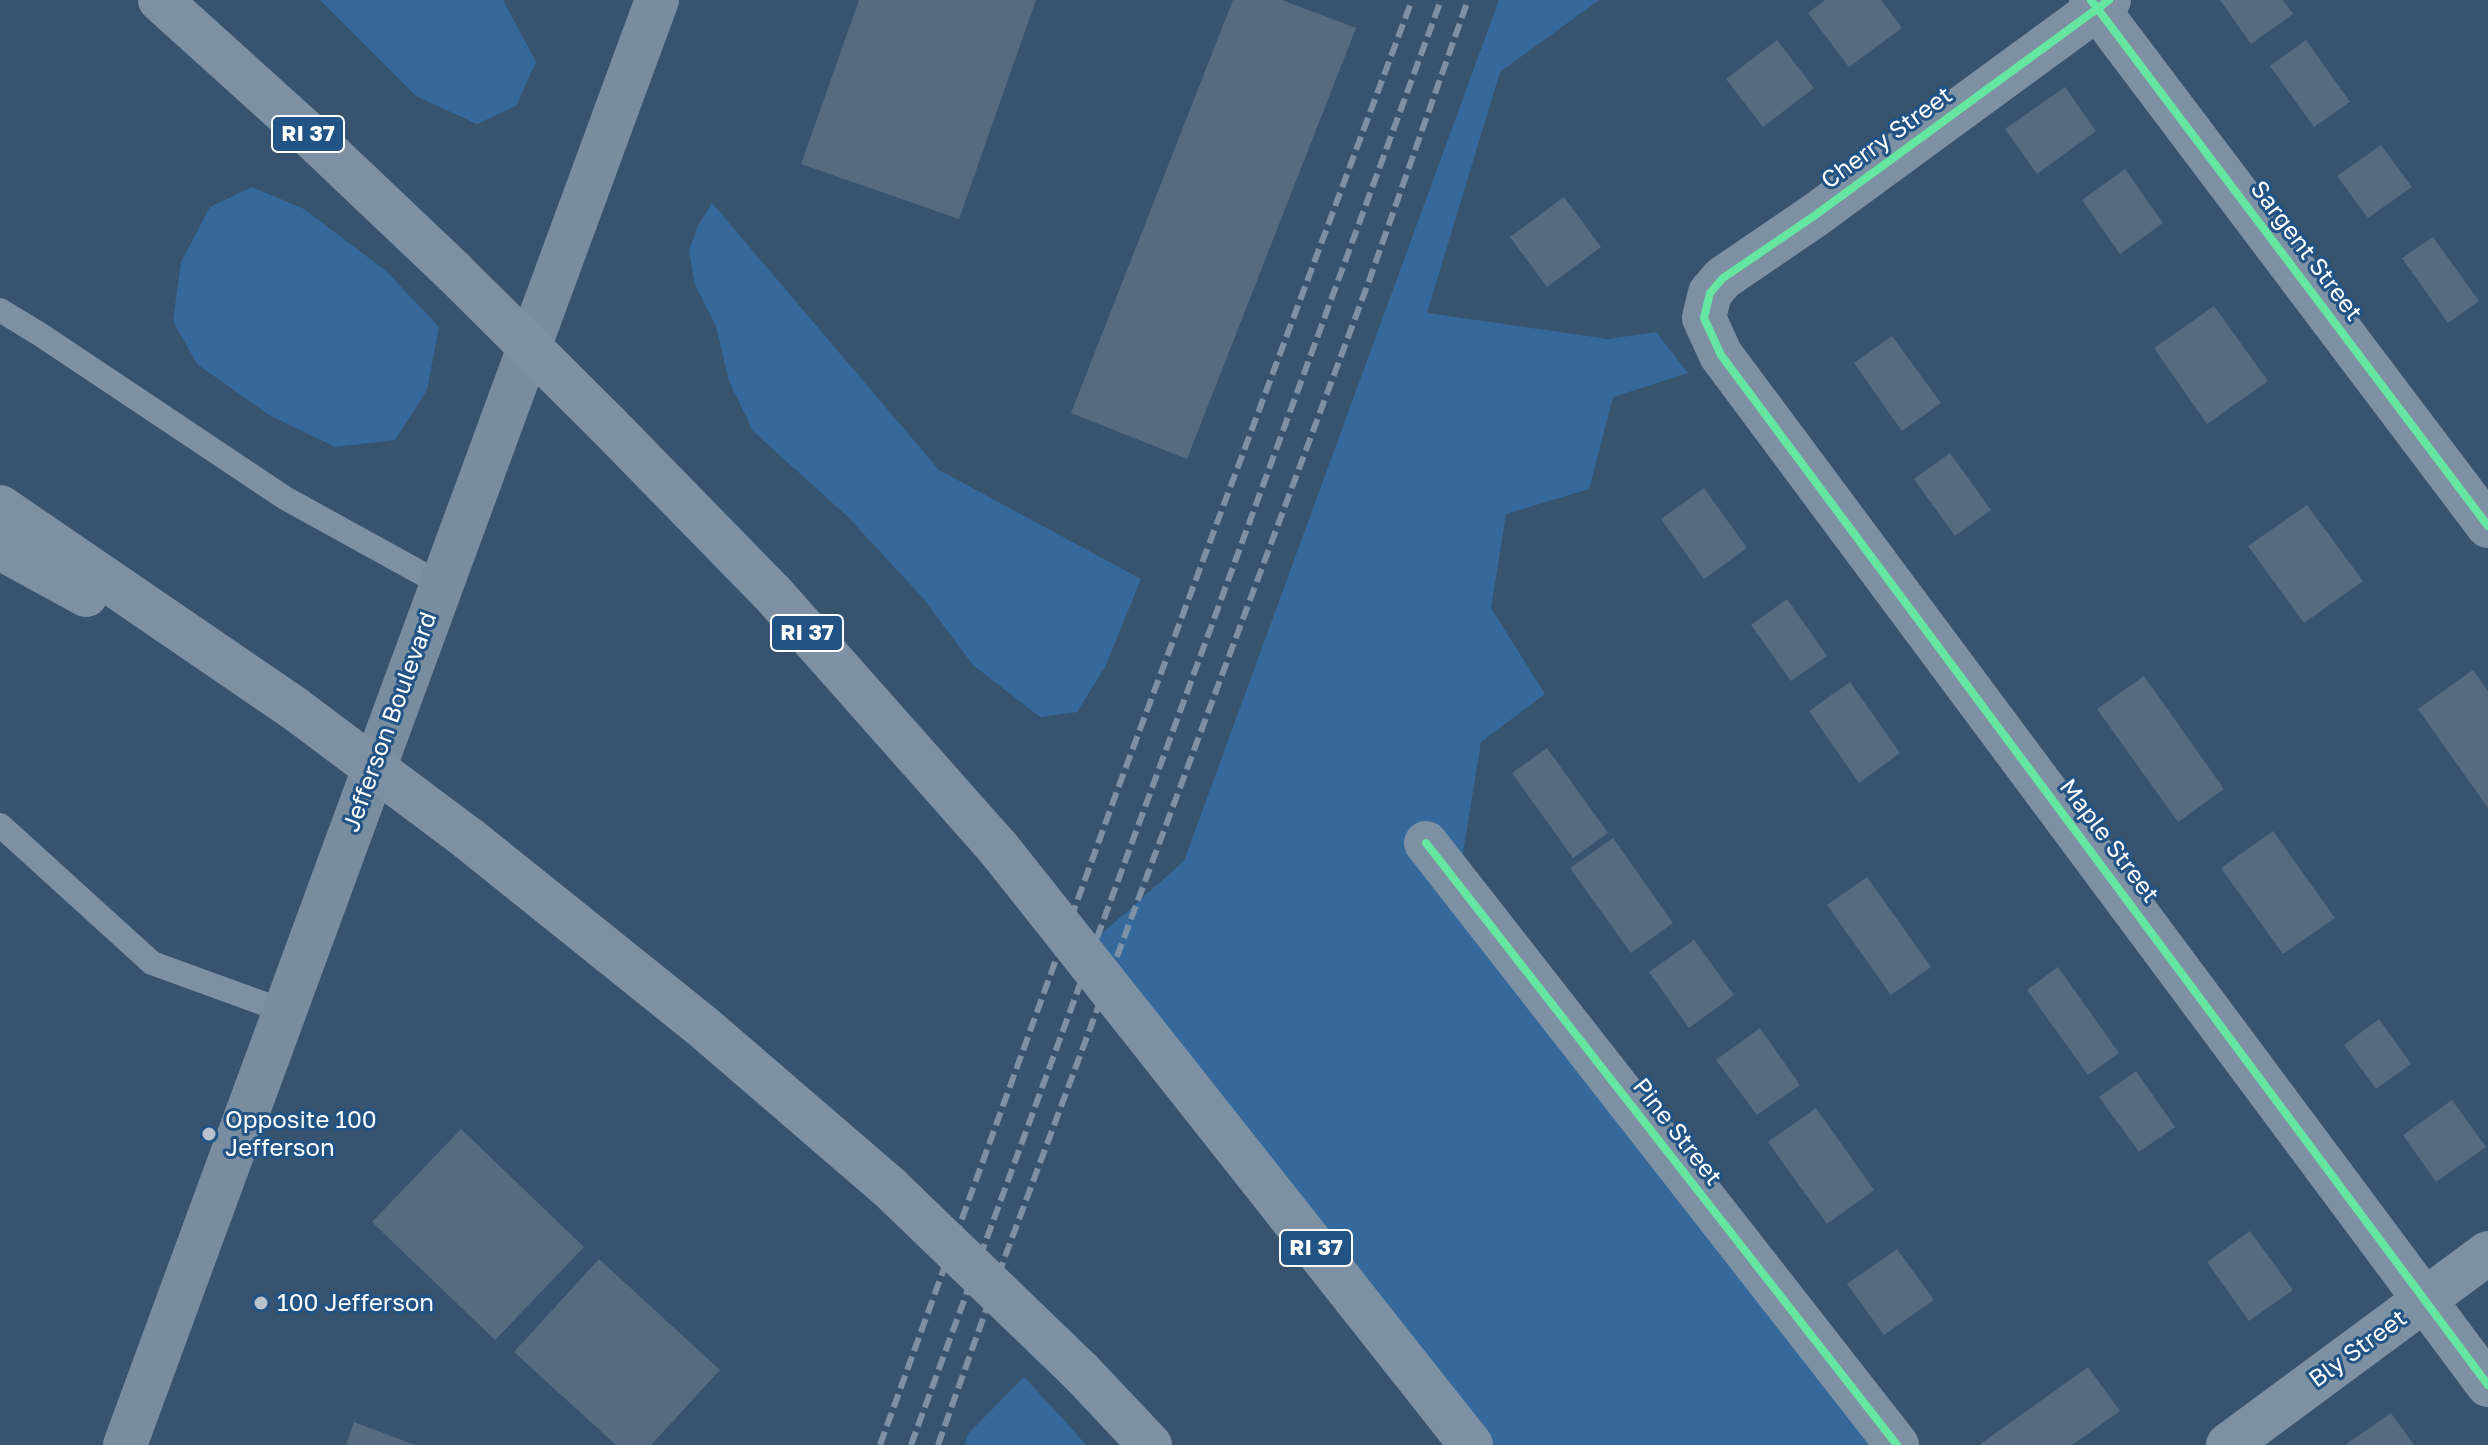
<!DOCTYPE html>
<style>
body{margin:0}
canvas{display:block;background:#37536e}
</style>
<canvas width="2488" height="1445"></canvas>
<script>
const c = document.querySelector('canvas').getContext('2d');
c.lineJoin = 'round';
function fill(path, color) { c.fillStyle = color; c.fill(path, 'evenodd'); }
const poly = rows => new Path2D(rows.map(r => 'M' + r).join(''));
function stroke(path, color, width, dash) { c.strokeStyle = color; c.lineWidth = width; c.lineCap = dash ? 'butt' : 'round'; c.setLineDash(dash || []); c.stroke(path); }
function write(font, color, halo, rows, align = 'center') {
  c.font = font + ' "Golos Text",sans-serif'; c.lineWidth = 6; c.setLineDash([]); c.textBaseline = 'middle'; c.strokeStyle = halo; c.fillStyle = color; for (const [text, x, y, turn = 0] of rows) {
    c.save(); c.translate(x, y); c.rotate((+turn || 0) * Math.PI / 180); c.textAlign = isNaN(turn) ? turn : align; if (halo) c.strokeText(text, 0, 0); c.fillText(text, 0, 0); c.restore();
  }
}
const green = poly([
 [320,0,503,0,536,62,516,106,477,124,416,96],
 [1499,0,1599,0,1500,72,1427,313,1608,339,1656,332,1688,373,1613,397,1589,489,1506,514,1491,608,1545,694,1481,742,1461,865,1883,1445,1474,1445,1097,938,1184,861],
 [252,187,304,209,386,271,439,327,427,390,395,440,335,447,269,415,197,364,173,321,181,262,210,207],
 [712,203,939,470,1141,579,1105,667,1077,712,1040,717,973,665,923,598,848,517,753,431,729,381,716,326,695,285,689,250,698,226],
 [1024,1377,1063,1419,1086,1445,965,1445,968,1434]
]);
const building = poly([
 [859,0,1036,0,959,219,801,164],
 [1233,0,1282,0,1356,28,1187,459,1071,413],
 [1825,0,1881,0,1902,28,1849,67,1808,13],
 [2220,0,2283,0,2293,14,2251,44],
 [1777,40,1814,88,1763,127,1726,79],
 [2306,40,2350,102,2314,127,2270,66],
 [2065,87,2096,131,2037,174,2005,129],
 [2381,145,2412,187,2368,218,2337,176],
 [2125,169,2163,223,2120,254,2082,200],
 [1564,197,1601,247,1547,287,1510,237],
 [2433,237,2479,301,2448,323,2402,258],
 [2214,306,2268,381,2207,424,2154,348],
 [1892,336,1941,403,1902,431,1854,363],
 [1950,453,1991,510,1955,536,1914,479],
 [1704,488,1747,548,1704,579,1661,519],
 [2307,505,2363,581,2304,623,2248,546],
 [1787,599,1827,656,1791,681,1751,625],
 [2473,670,2488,691,2488,808,2418,709],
 [2144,676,2224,789,2178,822,2097,709],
 [1850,682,1900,753,1859,783,1809,711],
 [1547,748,1608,833,1573,858,1512,773],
 [2273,831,2335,918,2283,954,2221,868],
 [1613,838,1673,923,1631,953,1570,868],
 [1867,877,1931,967,1891,995,1827,905],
 [1694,940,1734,995,1689,1028,1649,972],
 [2058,967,2119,1053,2088,1075,2027,990],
 [2379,1019,2411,1064,2376,1089,2344,1045],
 [1760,1028,1800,1085,1757,1115,1716,1060],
 [2136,1071,2175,1127,2139,1152,2099,1097],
 [2452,1100,2486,1147,2436,1182,2403,1135],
 [1816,1108,1874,1190,1827,1224,1768,1142],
 [461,1129,584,1247,495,1340,372,1222],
 [2250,1231,2293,1290,2249,1321,2207,1262],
 [1897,1249,1934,1300,1884,1335,1847,1284],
 [599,1259,720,1370,651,1445,616,1445,514,1352],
 [2088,1367,2120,1411,2072,1445,1979,1445],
 [2391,1413,2414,1445,2345,1445],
 [354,1422,415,1445,346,1445]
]);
const service = poly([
 [0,310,41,335,285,498,441,584],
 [0,825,152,963,284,1011]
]);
const minor = poly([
 [2091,0,2488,526],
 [2109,0,1814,216,1723,278,1710,293,1704,318,1721,355,2488,1385],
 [1426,843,1897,1445],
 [2228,1445,2488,1253]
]);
const secondary = poly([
 [125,1445,657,0]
]);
const motorway = poly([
 [160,0,315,140,453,271],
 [607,424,774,595,999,849],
 [0,507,294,708],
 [0,548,86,595],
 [469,839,702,1026,889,1187],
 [1161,1053,1471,1445],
 [1081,1372,1150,1445]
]);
const rail = poly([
 [880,1445,1120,783,1412,0],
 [911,1445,1441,0],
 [938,1445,1006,1254,1369,281,1468,0]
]);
const motorwayBridge = poly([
 [453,271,607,424],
 [294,708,469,839],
 [999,849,1161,1053],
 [889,1187,1081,1372]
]);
const cycleway = poly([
 [2091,0,2488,526],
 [2109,0,1814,216,1723,278,1710,293,1704,318,1721,355,2488,1385],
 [1426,843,1897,1445]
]);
const markers = [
 [209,1134,8,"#b9c3cc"],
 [261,1303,8,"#b9c3cc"]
];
const shields = [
 [308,134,72],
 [807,633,72],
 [1316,1248,72]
];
const shieldNames = [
 ["RI 37",308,134],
 ["RI 37",807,633],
 ["RI 37",1316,1248]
];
const streetNames = [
 ["Cherry Street",1887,138,-36],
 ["Sargent Street",2306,251,53],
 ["Jefferson Boulevard",390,722,-70],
 ["Maple Street",2109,841,53],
 ["Pine Street",1677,1132,52],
 ["Bly Street",2358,1349,-36]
];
const poiNames = [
 ["Opposite 100",225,1120],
 ["Jefferson",225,1148],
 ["100 Jefferson",277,1303]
];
fill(green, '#35699b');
fill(building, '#556b80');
stroke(service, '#7e91a4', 24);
stroke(minor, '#7e91a4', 44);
stroke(secondary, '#798da0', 44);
stroke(motorway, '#7e91a4', 44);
stroke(rail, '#7e91a4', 6, [14, 6]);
stroke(motorwayBridge, '#7e91a4', 44);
stroke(cycleway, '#66e7a1', 8);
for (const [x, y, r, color] of markers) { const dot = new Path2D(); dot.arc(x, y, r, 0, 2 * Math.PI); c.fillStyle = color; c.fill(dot); stroke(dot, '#215384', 3); }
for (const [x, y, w] of shields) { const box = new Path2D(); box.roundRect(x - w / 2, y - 18, w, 36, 6); c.fillStyle = '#215384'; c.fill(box); stroke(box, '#fff', 2); }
write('bold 22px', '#fff', null, shieldNames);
write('24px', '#fff', '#215384', streetNames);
write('24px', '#fff', '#215384', poiNames, 'left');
</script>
